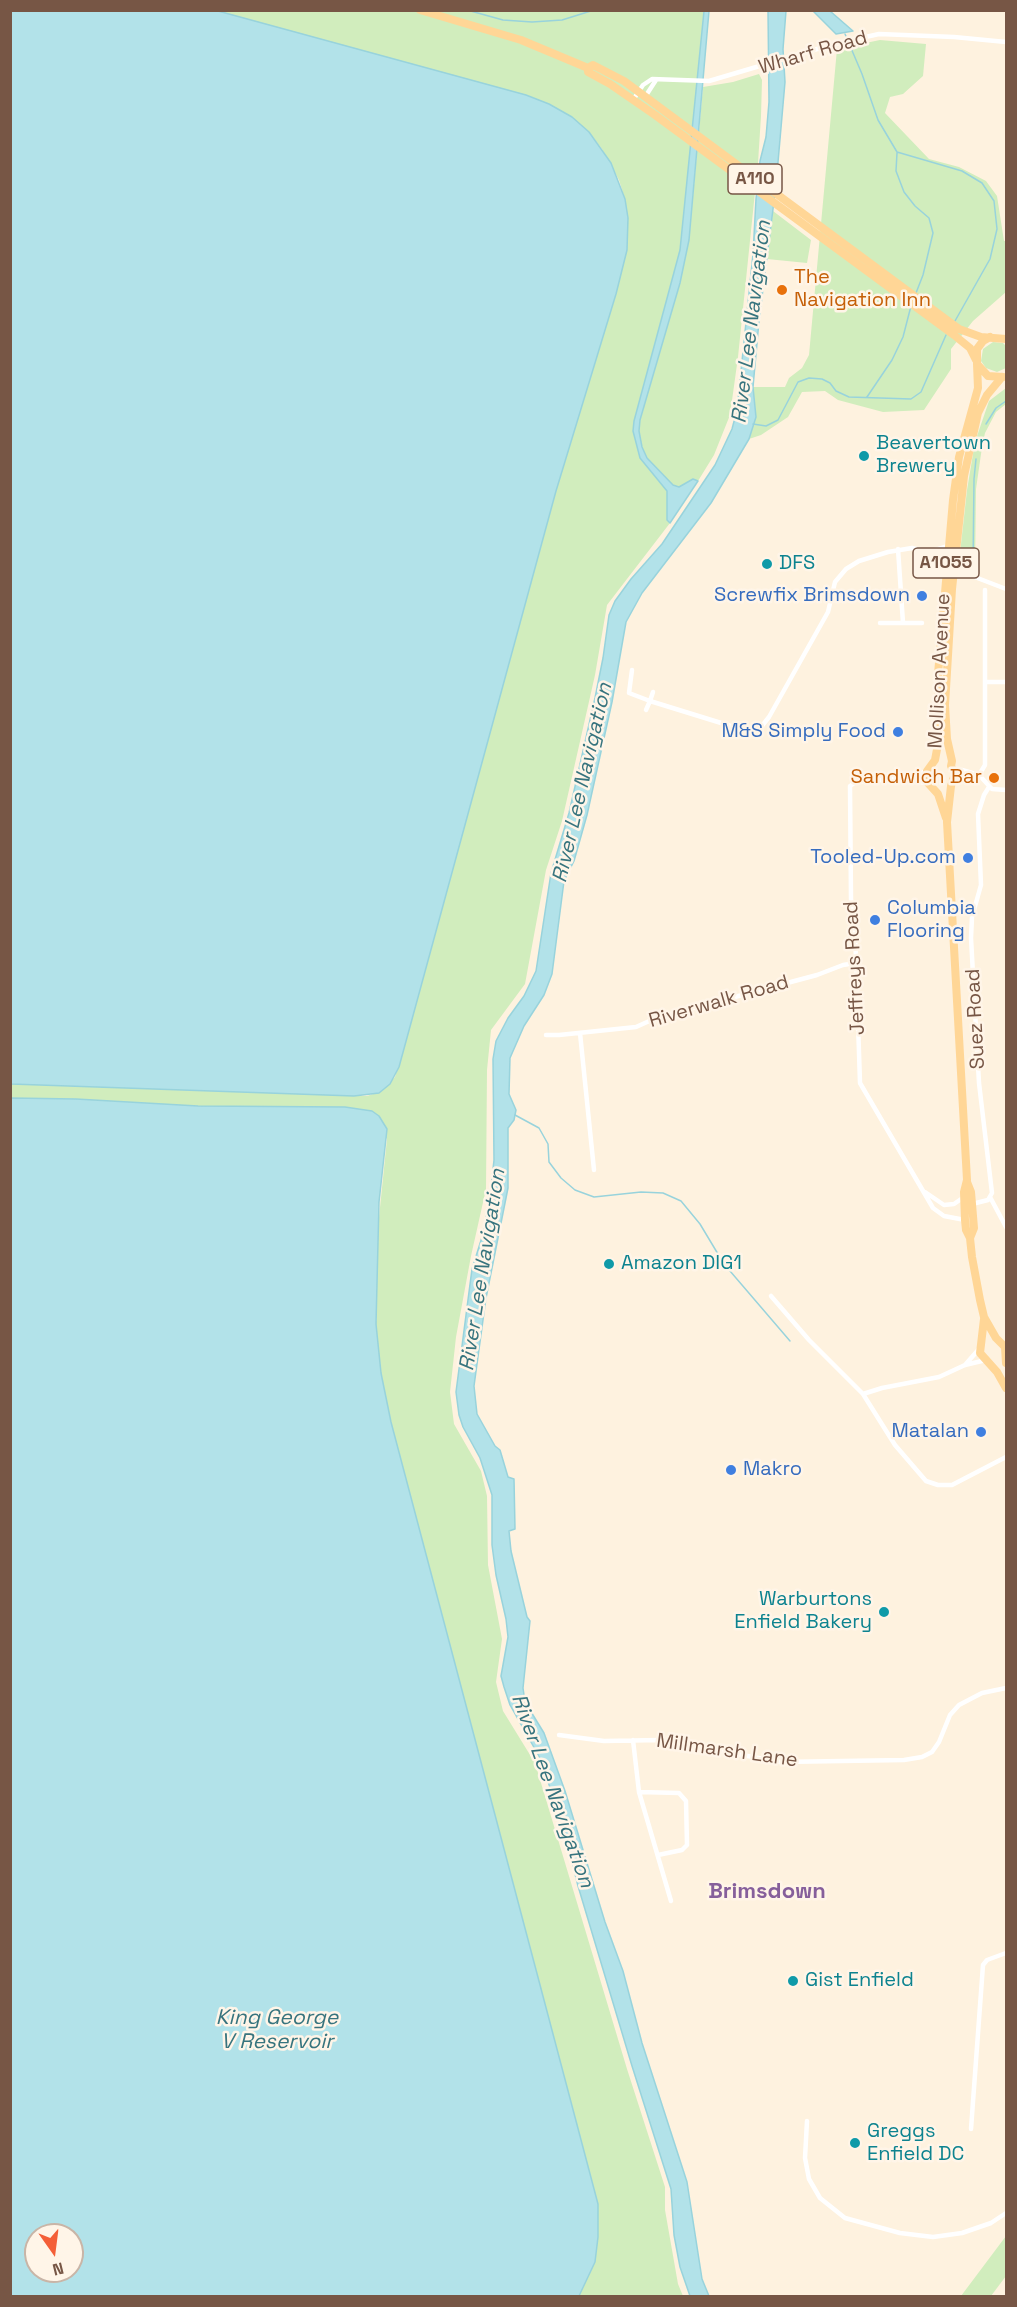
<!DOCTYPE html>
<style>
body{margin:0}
#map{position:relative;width:1017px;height:2307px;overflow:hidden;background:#fef2df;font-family:"Space Grotesk",sans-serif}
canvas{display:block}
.frame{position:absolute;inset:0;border:12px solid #775645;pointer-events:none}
.north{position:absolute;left:24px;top:2223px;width:60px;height:60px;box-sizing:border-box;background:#fff5e8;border:2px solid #c9b5a7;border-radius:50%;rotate:166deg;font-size:16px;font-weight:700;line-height:24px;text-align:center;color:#775645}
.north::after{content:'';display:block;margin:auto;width:21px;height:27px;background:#f45f38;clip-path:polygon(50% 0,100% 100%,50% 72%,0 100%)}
</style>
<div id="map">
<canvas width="1017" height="2307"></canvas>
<div class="frame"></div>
<div class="north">N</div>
</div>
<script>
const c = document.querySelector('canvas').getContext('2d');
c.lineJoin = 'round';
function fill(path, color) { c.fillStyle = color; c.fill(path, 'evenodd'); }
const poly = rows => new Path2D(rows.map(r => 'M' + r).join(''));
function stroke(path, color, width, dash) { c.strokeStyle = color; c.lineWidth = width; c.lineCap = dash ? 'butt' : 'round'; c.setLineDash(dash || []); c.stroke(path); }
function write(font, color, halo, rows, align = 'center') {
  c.font = font + ' "Space Grotesk",sans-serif'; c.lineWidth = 5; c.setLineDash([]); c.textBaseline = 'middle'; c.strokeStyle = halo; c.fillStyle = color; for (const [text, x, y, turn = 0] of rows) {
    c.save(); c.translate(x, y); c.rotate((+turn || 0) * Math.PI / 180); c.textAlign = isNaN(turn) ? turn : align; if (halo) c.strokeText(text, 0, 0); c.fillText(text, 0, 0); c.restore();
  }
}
const green = poly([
 [218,11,704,11,680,250,634,421,633,431,640,458,667,491,667,520,670,523,607,605,595,675,562,821,546,870,525,984,491,1030,487,1070,486,1189,471,1256,456,1337,450,1392,454,1424,481,1471,487,1496,488,1565,502,1639,496,1682,503,1711,535,1763,627,2069,665,2187,665,2210,678,2284,683,2296,579,2296,595,2262,598,2204,391,1422,381,1373,376,1324,378,1227,387,1139,362,1109,303,1106,198,1106,76,1099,11,1098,11,1084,367,1096,379,1092,395,1077,556,491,616,294,628,218,625,199,619,180,602,149,589,132,549,104,526,95],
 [880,40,926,44,923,76,903,94,890,97,885,113,929,159,959,167,986,181,997,196,1004,241,1006,241,1006,292,973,321,951,349,951,369,924,410,883,412,838,400,825,391,802,392,788,417,761,435,749,439,756,417,753,387,785,387,789,378,802,368,809,355,837,49],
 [759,74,762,80,761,116,758,163,738,357,730,415,714,455,698,481,693,479,679,487,673,485,647,458,642,447,639,431,640,420,680,283,689,240,703,87,733,82],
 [773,211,811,240,807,263,767,259],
 [993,342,1003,343,1006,346,1006,368,997,372,986,368,981,361,983,349],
 [1006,388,1006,404,996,412,985,433,982,447,976,489,975,570,963,565,960,553,967,490,975,442,989,401],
 [1006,2236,1006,2276,991,2296,961,2296]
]);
const water = poly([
 [11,10,218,11,526,95,549,104,572,117,589,132,611,163,625,199,628,218,627,250,616,294,556,491,399,1067,390,1084,379,1093,354,1096,11,1084,11,10],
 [704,11,709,11,689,240,680,283,640,420,639,431,642,447,647,458,673,485,679,487,693,479,698,481,670,523,667,520,667,491,640,458,633,431,634,421,680,250,704,11],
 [768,11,786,11,783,49,785,82,776,185,759,321,753,387,756,417,749,439,711,503,642,593,626,622,612,702,587,815,574,861,564,881,552,974,544,995,524,1026,510,1058,509,1094,516,1110,514,1120,508,1128,508,1188,486,1298,474,1386,477,1414,495,1446,500,1450,508,1477,514,1479,515,1529,509,1531,511,1551,527,1617,530,1621,523,1688,525,1702,544,1733,565,1791,605,1922,623,1971,642,2043,687,2182,702,2279,709,2296,690,2296,680,2267,674,2235,671,2189,632,2066,578,1886,564,1829,540,1758,510,1705,504,1687,501,1676,508,1637,506,1619,496,1575,492,1545,492,1495,480,1458,463,1427,459,1415,456,1392,472,1269,483,1234,490,1196,494,1160,493,1059,496,1041,508,1018,524,996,536,971,551,873,569,813,595,698,603,658,609,615,615,601,631,579,662,544,715,465,732,429,737,410,753,254,756,199,760,161,766,137,769,102,768,11],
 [813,11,830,11,853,31,836,34,813,11],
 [11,1098,76,1099,198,1106,345,1107,372,1111,379,1116,387,1129,379,1202,376,1324,381,1373,391,1422,598,2204,598,2237,595,2262,579,2296,11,2296,11,1098],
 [36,2235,72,2235,72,2271,36,2271,36,2235]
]);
const stream = poly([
 [467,10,503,20,532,22,562,20,594,10],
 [845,34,862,74,878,120,897,152,962,171,982,183,994,201,997,229,990,259,955,321],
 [897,153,896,171,904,192,915,206,929,218,933,233,923,275,916,293],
 [867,397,892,360,903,337,911,306],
 [753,424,766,426,778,420,798,382,809,378,822,379,830,383,836,391,849,397,911,399,921,392,946,335],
 [986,424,996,408,1006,401],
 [973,566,974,479,976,459],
 [515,1115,539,1128,548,1144,549,1162,561,1178,575,1190,594,1197,641,1192,663,1193,681,1201,700,1224,724,1264,790,1341]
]);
const street = poly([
 [645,97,656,80],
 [633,100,643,85,652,79,709,81,834,44,879,34,954,37,1006,42],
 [898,549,903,623],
 [929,552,948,546],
 [954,569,1006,589],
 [880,623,922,623],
 [632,670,629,693,650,701,646,710],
 [985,682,1006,682],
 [653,692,650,701,747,731,758,731,769,717,828,612,835,582,846,569,859,561,888,552,912,548,929,552,946,566],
 [953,770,962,770,979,775,992,789,1006,790],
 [979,775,985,765,985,590],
 [907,779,926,771],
 [928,783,893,779,856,782,850,786,851,899,855,931,860,1083,933,1208,944,1216,965,1220],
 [953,784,977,775],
 [580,1033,594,1170],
 [546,1035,559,1035,636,1027,656,1018,817,975,843,965,856,963],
 [925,1192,944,1205,954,1204,964,1197],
 [990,1197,1006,1227],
 [972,1204,988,1200,992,1193,979,1083,971,938,972,917,981,885,978,814,984,795,989,787],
 [771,1296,809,1340,863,1394,895,1445,926,1481,938,1485,952,1485,1006,1457],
 [965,1365,979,1349],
 [863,1394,882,1388,939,1377,965,1365,986,1360],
 [559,1735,604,1741,661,1740,780,1762,904,1760,922,1757,932,1752,939,1742,950,1715,959,1705,982,1693,1006,1688],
 [633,1740,639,1792,671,1901],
 [639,1792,679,1793,686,1801,687,1845,682,1850,658,1855],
 [807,2121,805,2158,809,2179,820,2198,845,2218,900,2233,933,2237,962,2233,991,2223,1006,2213],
 [971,2129,983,1965,987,1960,1006,1953]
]);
const primary = poly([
 [420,10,521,40,588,68,593,65,624,81,959,329,981,337,1006,339],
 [588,68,588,72,610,84,655,115,954,335,970,348,976,360],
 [990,337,983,341,977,349,977,364,988,376,1003,377],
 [946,818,938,794,928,783,926,778,927,771,935,760,938,744,938,674,953,500,959,457,978,388,977,364],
 [967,1182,971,1192,974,1228,970,1238,972,1257,980,1300,984,1317,996,1338,1005,1347,1006,1363],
 [970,1238,966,1230,965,1220,964,1192,967,1180,947,822,951,786,955,774,951,766,952,761,947,739,945,705,952,589,964,476,978,413,987,395,1002,377],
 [984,1319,980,1353,997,1372,1006,1388]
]);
const markers = [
 [782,290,6,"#e8710a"],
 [864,456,6,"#0f9aa8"],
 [767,564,6,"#0f9aa8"],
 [922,596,6,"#3f7fe0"],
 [898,732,6,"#3f7fe0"],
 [994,778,6,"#e8710a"],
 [968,858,6,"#3f7fe0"],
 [875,920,6,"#3f7fe0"],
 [609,1264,6,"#0f9aa8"],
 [981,1432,6,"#3f7fe0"],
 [731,1470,6,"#3f7fe0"],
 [884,1612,6,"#0f9aa8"],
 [793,1981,6,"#0f9aa8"],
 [855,2143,6,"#0f9aa8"]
];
const shields = [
 [755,179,54],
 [946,563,66]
];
const shieldNames = [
 ["A110",755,179],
 ["A1055",946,563]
];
const streetNames = [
 ["Wharf Road",813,53,-16],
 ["Mollison Avenue",940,671,-87],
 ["Jeffreys Road",855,968,-93],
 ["Riverwalk Road",719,1002,-16],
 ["Suez Road",976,1019,-93],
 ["Millmarsh Lane",727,1751,8]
];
const foodNames = [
 ["The",794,278],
 ["Navigation Inn",794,301],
 ["Sandwich Bar",982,778,"right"]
];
const cultureNames = [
 ["Beavertown",876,444],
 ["Brewery",876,467],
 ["DFS",779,564],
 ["Amazon DIG1",621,1264],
 ["Warburtons",872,1600,"right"],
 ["Enfield Bakery",872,1623,"right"],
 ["Gist Enfield",805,1981],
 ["Greggs",867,2132],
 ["Enfield DC",867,2155]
];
const shopNames = [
 ["Screwfix Brimsdown",910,596],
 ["M&S Simply Food",886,732],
 ["Tooled-Up.com",956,858],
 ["Columbia",887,909,"left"],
 ["Flooring",887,932,"left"],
 ["Matalan",969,1432],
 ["Makro",743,1470,"left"]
];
const waterNames = [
 ["River Lee Navigation",752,322,-83],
 ["River Lee Navigation",583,783,-77],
 ["River Lee Navigation",483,1270,-81],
 ["River Lee Navigation",552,1791,70],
 ["King George",277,2018],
 ["V Reservoir",277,2042]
];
const quarterNames = [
 ["Brimsdown",767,1892]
];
fill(green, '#d1edbd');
fill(water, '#b2e2e9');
stroke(water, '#98d3dc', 1.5);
stroke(stream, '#98d3dc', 1.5);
stroke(street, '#fff', 4.5);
stroke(primary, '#ffd696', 8);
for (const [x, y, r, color] of markers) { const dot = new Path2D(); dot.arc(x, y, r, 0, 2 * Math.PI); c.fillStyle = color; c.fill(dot); stroke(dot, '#fff5e8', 2); }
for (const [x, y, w] of shields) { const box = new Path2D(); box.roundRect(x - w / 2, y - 15, w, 30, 4.5); c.fillStyle = '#fff5e8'; c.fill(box); stroke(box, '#775645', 1.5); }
write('bold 18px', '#775645', null, shieldNames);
write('20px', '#775645', '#fff5e8', streetNames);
write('20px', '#c56008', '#fff5e8', foodNames, 'left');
write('20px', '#0d838f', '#fff5e8', cultureNames, 'left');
write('20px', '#366cbe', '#fff5e8', shopNames, 'right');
write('italic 21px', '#37747e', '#fff5e8', waterNames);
write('bold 22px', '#865f9b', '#fff5e8', quarterNames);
</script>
